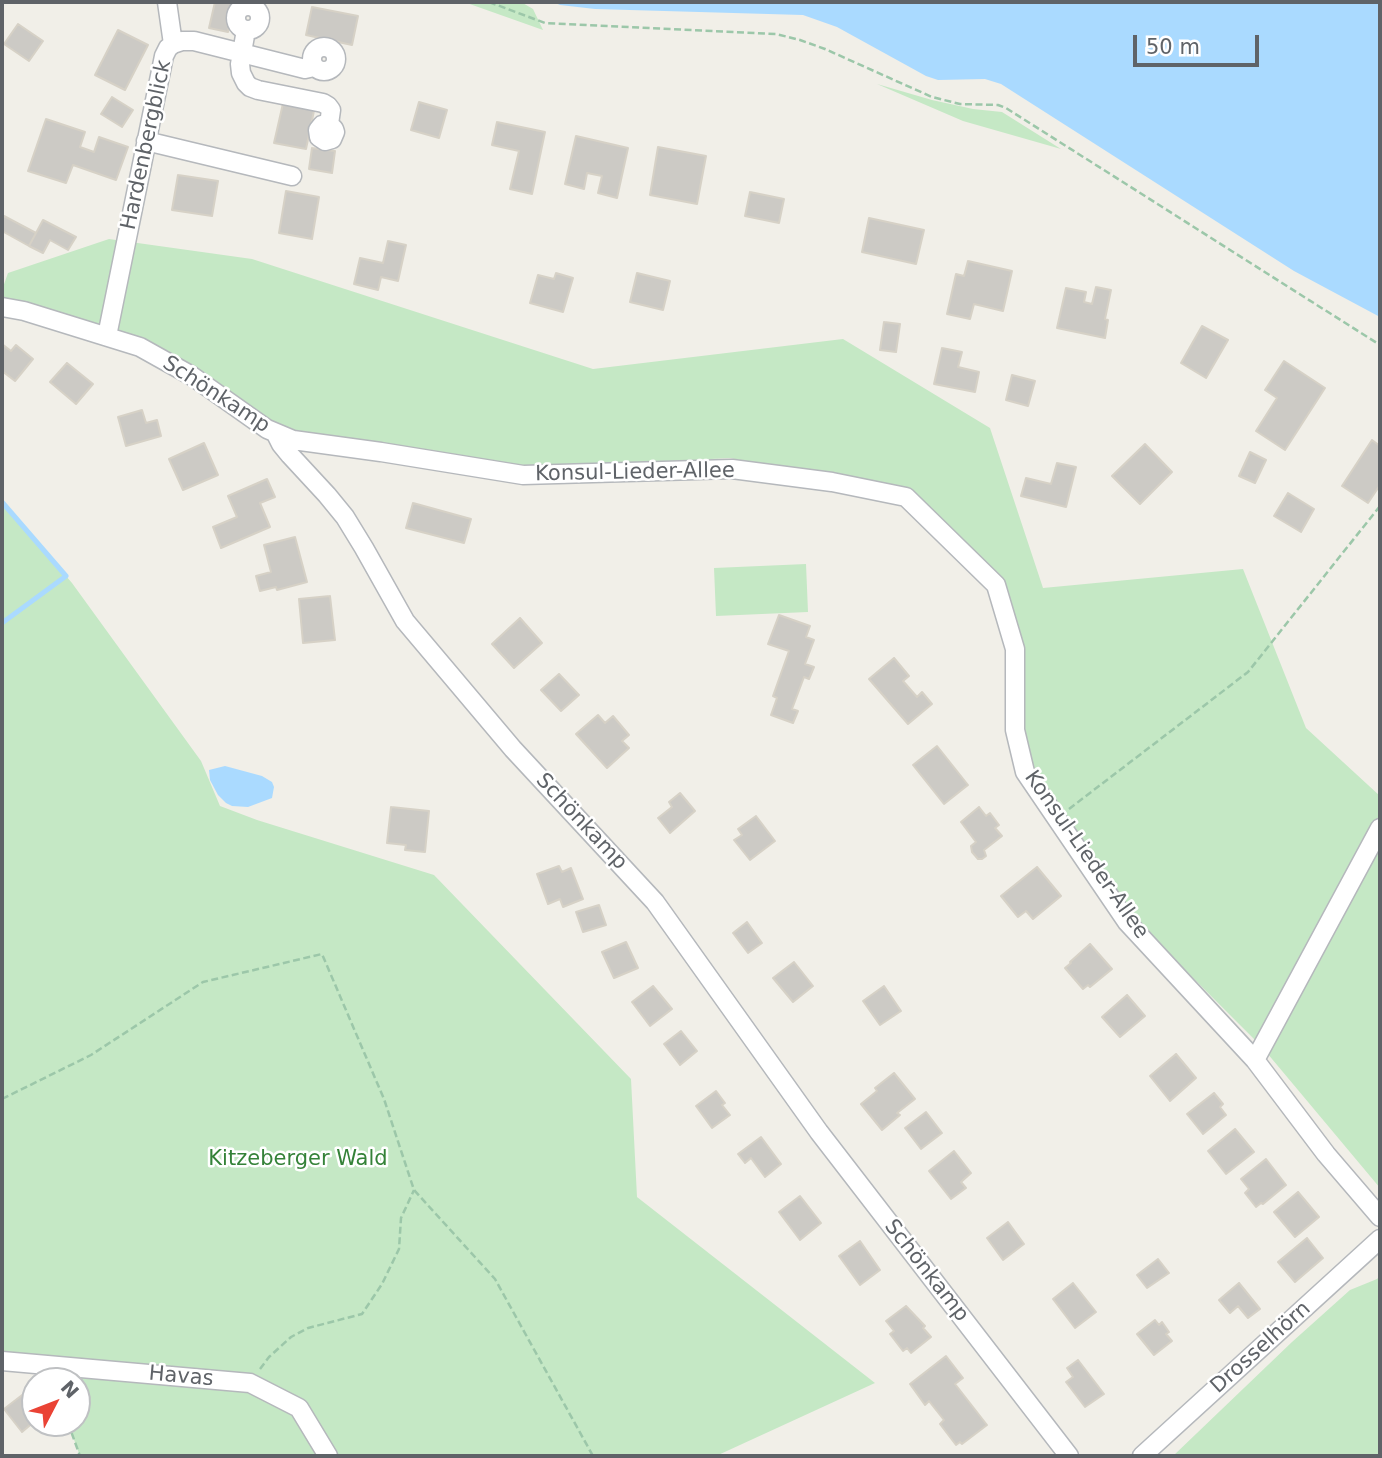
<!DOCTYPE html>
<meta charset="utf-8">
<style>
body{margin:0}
#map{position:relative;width:1382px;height:1458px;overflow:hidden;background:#f1efe8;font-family:"DejaVu Sans",sans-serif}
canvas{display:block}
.frame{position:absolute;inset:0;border:4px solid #5f6368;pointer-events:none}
.north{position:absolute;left:21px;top:1367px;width:70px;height:70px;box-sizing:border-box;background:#fff;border:2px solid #bfc1c3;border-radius:50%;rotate:48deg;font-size:19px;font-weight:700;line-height:28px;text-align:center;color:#5f6368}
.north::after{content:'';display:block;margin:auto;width:24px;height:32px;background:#ea4335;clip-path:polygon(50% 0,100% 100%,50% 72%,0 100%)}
.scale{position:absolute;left:1133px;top:35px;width:126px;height:32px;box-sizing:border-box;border:4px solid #5f6368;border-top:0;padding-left:9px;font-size:21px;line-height:24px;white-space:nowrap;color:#5f6368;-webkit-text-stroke:5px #fff;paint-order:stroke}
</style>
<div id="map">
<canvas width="1382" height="1458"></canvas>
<div class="frame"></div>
<div class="north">N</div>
<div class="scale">50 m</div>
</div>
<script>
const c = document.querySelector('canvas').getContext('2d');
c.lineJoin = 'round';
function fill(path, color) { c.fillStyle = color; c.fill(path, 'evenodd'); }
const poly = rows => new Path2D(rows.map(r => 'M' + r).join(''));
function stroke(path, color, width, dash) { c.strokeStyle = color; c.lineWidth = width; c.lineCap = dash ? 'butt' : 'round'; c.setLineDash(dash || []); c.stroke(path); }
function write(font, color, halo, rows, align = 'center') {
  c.font = font + ' "DejaVu Sans",sans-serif'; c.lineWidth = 5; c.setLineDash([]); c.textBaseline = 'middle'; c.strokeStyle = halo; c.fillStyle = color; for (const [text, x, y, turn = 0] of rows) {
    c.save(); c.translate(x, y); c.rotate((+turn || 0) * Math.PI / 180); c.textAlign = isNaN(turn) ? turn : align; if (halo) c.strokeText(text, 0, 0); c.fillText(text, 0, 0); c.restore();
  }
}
const green = poly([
 [464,2,521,2,533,9,543,30],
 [877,84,932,100,973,109,1002,112,1061,149,963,121],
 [109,239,252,259,593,369,843,339,990,428,1043,588,1243,569,1306,728,1380,796,1380,1188,1262,1047,1131,916,1030,769,998,583,908,494,730,458,523,469,279,428,177,362,2,301,2,290,8,273],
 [2,502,72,583,201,761,220,806,257,820,434,875,631,1079,637,1197,875,1383,716,1456,80,1456,68,1423,77,1423,77,1381,53,1381,47,1365,2,1369],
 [806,564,808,612,716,616,714,568],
 [1380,1276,1380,1456,1173,1456,1292,1342,1350,1290,1377,1279]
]);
const water = poly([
 [553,2,1380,2,1380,317,1294,271,1001,84,985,79,938,80,926,76,837,27,803,15,595,9,560,5],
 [225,766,262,776,272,782,274,787,272,798,248,807,232,806,226,803,218,795,210,780,209,770]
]);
const stream = poly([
 [2,502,66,576,2,623]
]);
const building = poly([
 [215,2,235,2,228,32,209,28,215,2],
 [312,7,358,16,352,45,306,35,312,7],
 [18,24,43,41,29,61,4,44,18,24],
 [118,30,148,45,125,90,95,75,118,30],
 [112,97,133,110,122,127,101,114,112,97],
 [284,99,315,106,306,149,274,143,284,99],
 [419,102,447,110,439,138,411,130,419,102],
 [46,119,85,132,80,147,94,152,99,137,128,147,116,180,73,165,66,183,28,171,46,119],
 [497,122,545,132,532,194,510,189,519,151,492,145,497,122],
 [576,136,628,148,617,198,598,193,602,176,587,173,584,189,565,184,576,136],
 [658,147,706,156,697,204,650,195,658,147],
 [312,148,335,151,332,173,309,169,312,148],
 [178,175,218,181,212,216,172,210,178,175],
 [286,191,319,197,312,239,279,233,286,191],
 [750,192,784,199,779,223,745,216,750,192],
 [4,216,36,233,29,246,2,231,2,220,4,216],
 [869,218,924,230,916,264,862,252,869,218],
 [43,220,76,237,68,250,50,240,43,253,29,246,43,220],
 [388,241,406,245,398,281,381,277,378,290,354,284,360,258,383,263,388,241],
 [968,261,1012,271,1003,311,974,304,970,319,947,314,956,274,964,276,968,261],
 [556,273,573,278,563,312,530,303,538,275,554,279,556,273],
 [637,273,670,281,663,310,630,302,637,273],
 [1096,287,1111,290,1105,319,1108,320,1105,338,1057,328,1066,288,1086,292,1084,302,1092,304,1096,287],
 [884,322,900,324,896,352,880,350,884,322],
 [1202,326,1228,340,1206,378,1181,363,1202,326],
 [2,344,11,351,16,345,33,359,15,381,2,371,2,344],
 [942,348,962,352,958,367,979,372,975,392,934,384,942,348],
 [1284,361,1325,388,1285,450,1256,431,1277,398,1265,390,1284,361],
 [67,363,93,384,76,404,50,382,67,363],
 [1012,375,1035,381,1028,406,1006,400,1012,375],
 [142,410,146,423,157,420,161,436,126,446,118,417,142,410],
 [1372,440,1380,446,1380,485,1368,503,1342,486,1372,440],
 [204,443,218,475,183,490,169,459,204,443],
 [1145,444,1172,472,1140,504,1112,476,1145,444],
 [1250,452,1266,460,1255,483,1239,476,1250,452],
 [1057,463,1076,467,1066,507,1021,496,1026,478,1051,484,1057,463],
 [267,479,275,497,260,503,270,527,221,548,213,527,237,517,228,496,267,479],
 [1288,493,1314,509,1301,532,1274,516,1288,493],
 [413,503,471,519,464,543,406,528,413,503],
 [295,537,307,582,277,590,276,587,260,591,256,576,271,572,264,545,295,537],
 [330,596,335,640,303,643,299,599,330,596],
 [779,615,810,626,806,637,814,640,805,664,814,667,809,679,804,677,792,709,798,711,793,723,771,715,777,698,773,696,789,651,768,644,779,615],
 [520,618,542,643,514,668,492,644,520,618],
 [894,658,909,676,903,681,917,697,922,692,932,704,908,724,869,679,894,658],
 [559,674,579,695,561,711,541,690,559,674],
 [598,715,605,723,613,716,629,735,622,741,629,748,607,768,576,734,598,715],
 [937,746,968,785,944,804,913,765,937,746],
 [680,793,695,811,670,833,658,818,672,807,669,802,680,793],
 [391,807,429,811,425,852,405,850,406,845,387,843,391,807],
 [979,807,986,816,990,813,999,825,995,828,1002,836,984,850,986,856,982,859,978,859,972,852,971,846,976,842,961,822,979,807],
 [756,816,775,841,750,860,734,840,742,835,738,829,756,816],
 [559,866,562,872,571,868,583,899,563,907,560,899,548,904,537,874,559,866],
 [1037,867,1061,896,1033,919,1026,911,1018,917,1001,896,1037,867],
 [599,905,606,925,583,932,576,912,599,905],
 [747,922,762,943,748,953,733,933,747,922],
 [626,942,638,968,614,978,602,952,626,942],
 [1090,944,1112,969,1090,987,1088,985,1083,989,1065,968,1071,963,1070,962,1090,944],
 [794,962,813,986,793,1002,773,978,794,962],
 [653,986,672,1009,650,1026,632,1002,653,986],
 [884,986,901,1011,880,1025,863,1001,884,986],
 [1127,995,1145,1016,1120,1037,1102,1017,1127,995],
 [681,1031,697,1051,680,1065,664,1044,681,1031],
 [1176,1054,1196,1078,1170,1101,1150,1076,1176,1054],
 [894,1073,915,1099,897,1113,900,1115,882,1130,861,1104,877,1091,875,1088,894,1073],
 [716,1091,725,1103,722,1105,730,1115,712,1128,696,1106,716,1091],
 [1214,1093,1223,1104,1220,1107,1226,1115,1203,1134,1187,1114,1214,1093],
 [926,1112,942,1133,921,1149,905,1128,926,1112],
 [1235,1129,1254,1152,1226,1174,1208,1151,1235,1129],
 [761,1137,781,1164,765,1177,751,1158,745,1163,738,1154,761,1137],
 [954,1151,971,1173,961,1182,966,1188,951,1199,929,1171,954,1151],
 [1266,1159,1286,1185,1263,1204,1261,1203,1256,1207,1245,1193,1249,1189,1241,1179,1266,1159],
 [1298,1192,1319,1217,1295,1237,1274,1212,1298,1192],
 [800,1196,821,1223,800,1240,779,1212,800,1196],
 [1008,1222,1024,1244,1003,1260,987,1238,1008,1222],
 [1307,1238,1323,1258,1295,1282,1278,1262,1307,1238],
 [860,1241,880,1270,860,1285,839,1256,860,1241],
 [1158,1259,1169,1273,1147,1288,1137,1275,1158,1259],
 [1073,1283,1096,1312,1075,1328,1053,1299,1073,1283],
 [1239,1283,1260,1309,1248,1318,1238,1306,1230,1313,1219,1300,1239,1283],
 [906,1306,925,1326,923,1328,931,1337,911,1353,907,1348,903,1351,890,1334,894,1331,886,1321,906,1306],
 [1155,1320,1159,1325,1162,1322,1169,1332,1166,1334,1172,1341,1154,1355,1137,1334,1155,1320],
 [946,1356,963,1378,955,1384,987,1425,962,1444,960,1442,956,1445,940,1424,944,1420,929,1401,925,1405,910,1384,946,1356],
 [1078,1360,1104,1394,1085,1407,1066,1382,1073,1377,1067,1368,1078,1360],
 [26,1392,35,1402,35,1421,22,1432,4,1409,26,1392]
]);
const path = poly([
 [489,2,545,23,776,34,800,40,825,49,932,97,960,104,998,105,1006,108,1380,345],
 [1069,809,1248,672,1380,506],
 [2,1099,91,1055,203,982,322,954,384,1099,414,1190,495,1279,593,1456],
 [260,1369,269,1357,291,1337,308,1328,362,1314,382,1284,399,1249,401,1218,414,1190],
 [68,1423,80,1456]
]);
const minor = poly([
 [167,2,173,44],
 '236 18a12 12 0 1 1 24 0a12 12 0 1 1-24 0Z',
 [246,30,240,64,241,73,246,83,250,87,258,90,323,103,328,106,331,110,329,124,334,129,335,132,332,139,325,141,319,137,318,130,322,125,329,124],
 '312 59a12 12 0 1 1 24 0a12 12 0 1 1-24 0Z',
 [146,141,292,176],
 [2,307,24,311,140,347,192,376,267,429,293,440,381,452,523,475,732,469,832,482,906,497,996,585,1015,649,1015,730,1025,772,1127,922,1255,1060,1326,1154,1380,1217],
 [107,336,164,56,168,48,173,44,182,41,194,41,305,69,314,67],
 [276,434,281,444,290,455,327,495,345,517,364,548,405,621,513,749,655,902,819,1132,1069,1456],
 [1255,1060,1380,828],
 [2,1361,250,1383,299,1408,328,1456],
 [1142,1456,1380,1239]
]);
const streetNames = [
 ["Hardenbergblick",147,145,-78],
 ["Schönkamp",216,395,33],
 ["Konsul-Lieder-Allee",635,473,-1],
 ["Schönkamp",581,822,47],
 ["Konsul-Lieder-Allee",1086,855,55],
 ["Schönkamp",926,1271,52],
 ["Drosselhörn",1261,1348,-42],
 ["Havas",181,1377,5]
];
const parkNames = [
 ["Kitzeberger Wald",298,1160]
];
fill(green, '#c5e8c5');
fill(water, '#aadaff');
stroke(stream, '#aadaff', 5);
fill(building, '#cccac5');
stroke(building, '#d6d1c6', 2);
stroke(minor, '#b5b8bc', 21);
stroke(path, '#9cc7a9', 2.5, [7, 3.5]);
stroke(minor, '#fff', 18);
write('21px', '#5f6368', '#fff', streetNames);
write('21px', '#348238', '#fff', parkNames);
</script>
